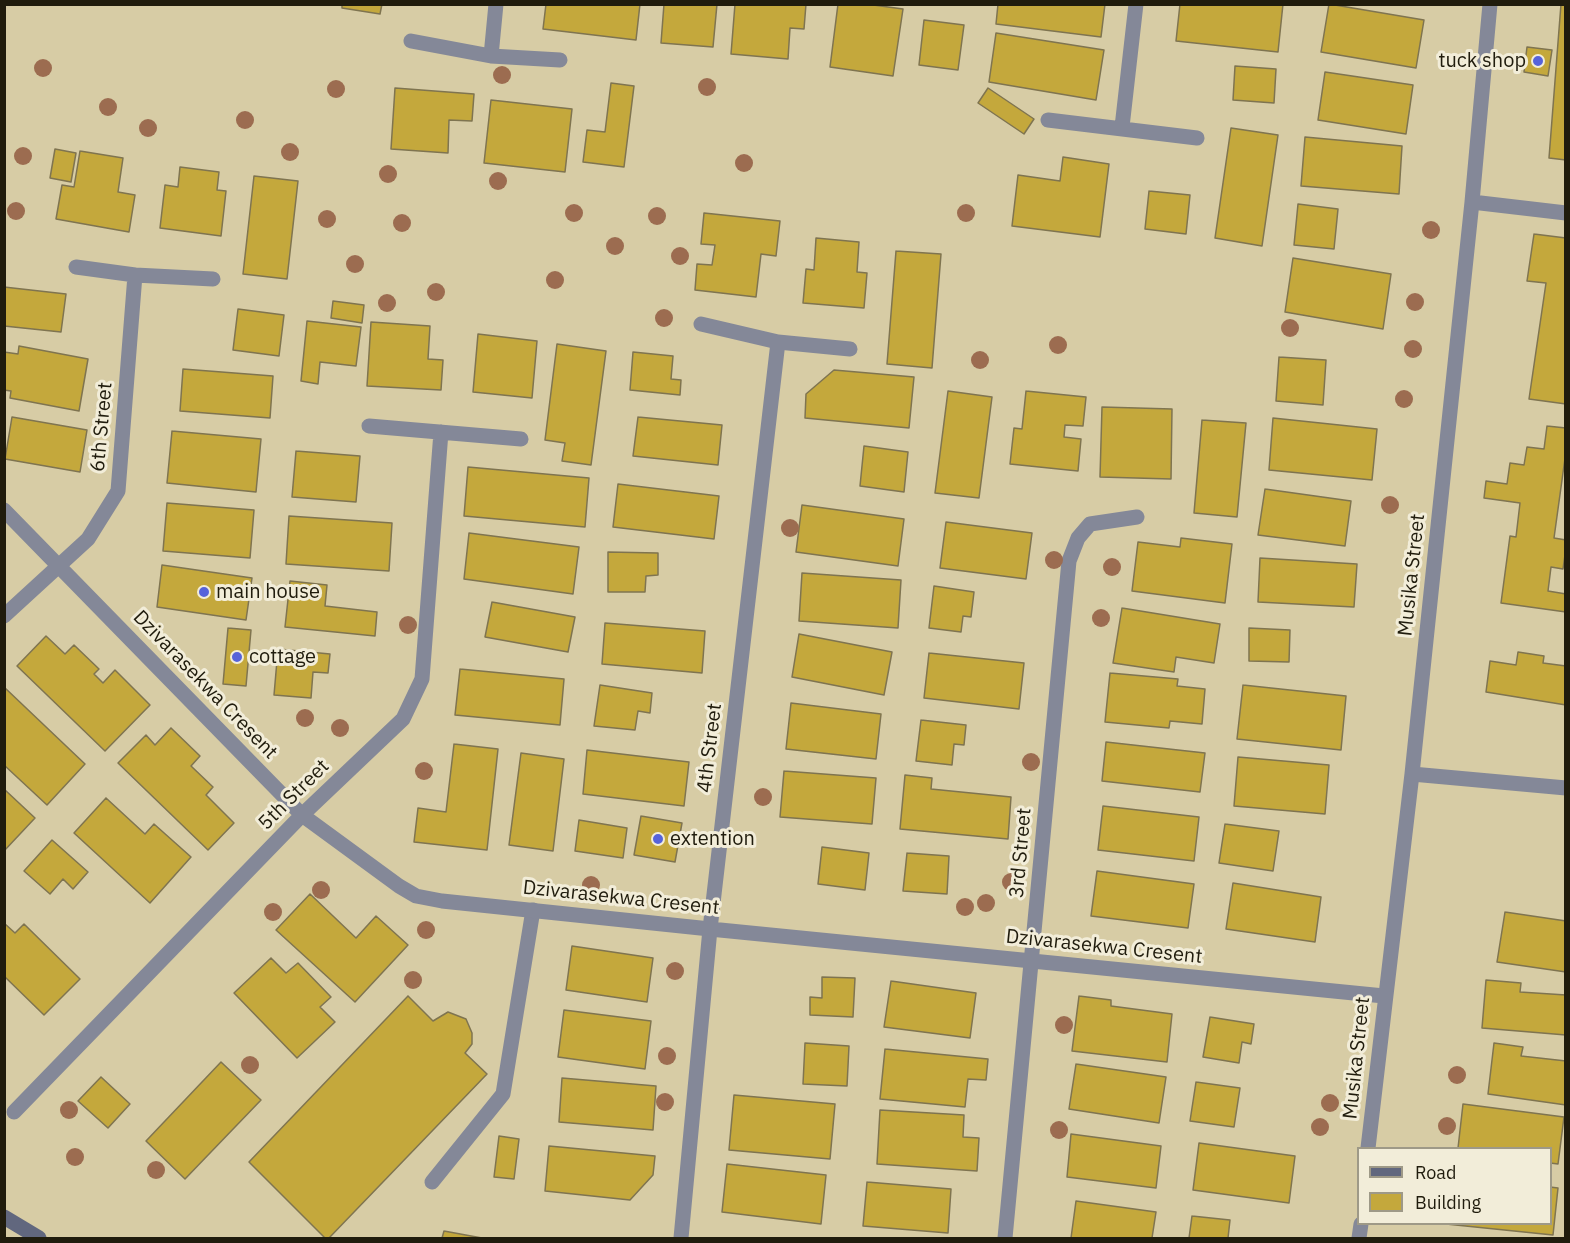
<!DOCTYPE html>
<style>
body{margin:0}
#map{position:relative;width:1570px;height:1243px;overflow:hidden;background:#d7cca5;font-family:"IBM Plex Sans",sans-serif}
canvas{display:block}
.frame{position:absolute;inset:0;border:6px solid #201c0d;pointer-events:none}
.legend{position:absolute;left:1357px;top:1147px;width:195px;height:78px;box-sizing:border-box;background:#f2edd9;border:2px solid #9e9987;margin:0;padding:8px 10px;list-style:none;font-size:18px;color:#201c0d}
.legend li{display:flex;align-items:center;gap:12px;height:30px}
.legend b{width:30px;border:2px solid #9e9987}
</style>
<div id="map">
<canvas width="1570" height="1243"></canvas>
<div class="frame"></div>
<ul class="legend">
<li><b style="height:8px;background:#61677e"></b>Road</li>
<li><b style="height:16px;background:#c4a83c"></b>Building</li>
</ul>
</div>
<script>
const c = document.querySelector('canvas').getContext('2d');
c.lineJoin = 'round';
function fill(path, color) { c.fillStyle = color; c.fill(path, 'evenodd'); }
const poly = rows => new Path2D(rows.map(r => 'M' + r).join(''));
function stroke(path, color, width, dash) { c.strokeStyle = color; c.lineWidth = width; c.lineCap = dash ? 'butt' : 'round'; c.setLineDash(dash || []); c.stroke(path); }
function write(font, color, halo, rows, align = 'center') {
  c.font = font + ' "IBM Plex Sans",sans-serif'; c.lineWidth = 6; c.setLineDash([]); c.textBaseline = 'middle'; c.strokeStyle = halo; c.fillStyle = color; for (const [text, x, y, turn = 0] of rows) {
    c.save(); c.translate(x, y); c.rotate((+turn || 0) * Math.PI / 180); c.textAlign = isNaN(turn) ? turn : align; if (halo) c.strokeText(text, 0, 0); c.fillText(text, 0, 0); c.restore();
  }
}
const building = poly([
 [342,4,382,4,380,14,342,8,342,4],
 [546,4,640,4,636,40,543,29,546,4],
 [664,4,717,4,713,47,661,43,664,4],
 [735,4,806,4,804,29,790,28,788,59,731,54,735,4],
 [838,4,866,4,903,9,893,76,830,67,838,4],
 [998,4,1105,4,1101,37,996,24,998,4],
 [1180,4,1283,4,1278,52,1176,41,1180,4],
 [1329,4,1424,20,1416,68,1321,52,1329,4],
 [1561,4,1566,4,1566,160,1549,158,1561,4],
 [924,20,964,25,958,70,919,65,924,20],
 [996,33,1104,50,1096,100,989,82,996,33],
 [1527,47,1552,50,1548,76,1524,72,1527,47],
 [1235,66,1276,69,1274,103,1233,100,1235,66],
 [1325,72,1413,85,1406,134,1318,120,1325,72],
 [611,83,634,86,624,167,583,162,587,130,605,132,611,83],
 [395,88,474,94,472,121,449,120,448,153,391,149,395,88],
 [988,88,1034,119,1024,134,978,103,988,88],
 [491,100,572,109,565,172,484,163,491,100],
 [1231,128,1278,135,1262,246,1215,238,1231,128],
 [1305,137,1402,146,1399,194,1301,186,1305,137],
 [55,149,76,153,71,182,50,178,55,149],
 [80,151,123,158,118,192,135,195,129,232,56,219,62,185,74,187,80,151],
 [1063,157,1109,164,1100,237,1012,226,1018,175,1060,181,1063,157],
 [180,167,219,172,217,190,226,191,221,236,160,228,165,185,178,187,180,167],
 [254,176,298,181,287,279,243,274,254,176],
 [1149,191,1190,195,1186,234,1145,229,1149,191],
 [1298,204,1338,209,1334,249,1294,245,1298,204],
 [704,213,780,221,776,256,761,254,756,297,695,290,697,264,712,265,715,245,701,244,704,213],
 [1534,234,1566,238,1566,404,1529,399,1546,283,1527,281,1534,234],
 [816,238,859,242,857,272,867,273,864,308,803,303,806,269,814,270,816,238],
 [896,251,941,254,932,368,887,364,896,251],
 [1293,258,1391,274,1383,329,1285,312,1293,258],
 [4,287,66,294,61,332,4,326,4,287],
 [333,301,364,305,362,323,331,318,333,301],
 [238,309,284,315,279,356,233,350,238,309],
 [307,321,361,327,356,366,320,362,318,384,301,381,307,321],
 [371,322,430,326,428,359,443,360,441,390,367,386,371,322],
 [478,334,537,341,532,398,473,392,478,334],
 [557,344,606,351,591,465,562,461,565,443,545,440,557,344],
 [19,346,88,359,79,411,10,398,11,391,4,390,4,352,18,354,19,346],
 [633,352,673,356,671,379,681,380,680,395,630,390,633,352],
 [1279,357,1326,360,1323,405,1276,401,1279,357],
 [183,369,273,376,270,418,180,411,183,369],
 [834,370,914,377,909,428,805,418,806,394,834,370],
 [948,391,992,397,979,498,935,493,948,391],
 [1026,391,1086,397,1083,426,1065,425,1064,437,1081,439,1078,471,1010,464,1014,428,1022,429,1026,391],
 [1102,407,1172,409,1171,479,1100,477,1102,407],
 [12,417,87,430,80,472,5,459,12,417],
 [638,417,722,425,718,465,633,456,638,417],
 [1273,418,1377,429,1372,480,1269,470,1273,418],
 [1202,420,1246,423,1237,517,1194,513,1202,420],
 [1547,426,1566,428,1566,451,1554,538,1566,540,1566,548,1563,569,1551,567,1548,591,1566,594,1566,612,1501,603,1510,536,1516,537,1520,503,1484,498,1486,481,1507,484,1510,463,1524,465,1527,447,1544,449,1547,426],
 [172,431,261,439,256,492,167,483,172,431],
 [864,446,908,452,904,492,860,486,864,446],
 [296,451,360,456,356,502,292,497,296,451],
 [468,467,589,478,585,527,464,516,468,467],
 [618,484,719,496,714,539,613,527,618,484],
 [1265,489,1351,501,1345,546,1258,535,1265,489],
 [167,503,254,510,250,558,163,551,167,503],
 [802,505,904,519,898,566,796,552,802,505],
 [289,516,392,523,389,571,286,564,289,516],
 [946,522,1032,533,1026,579,940,568,946,522],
 [469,533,579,547,573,594,464,579,469,533],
 [1181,538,1232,544,1225,603,1132,591,1138,542,1180,547,1181,538],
 [608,552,658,553,658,575,646,576,645,592,608,592,608,552],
 [1260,558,1357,564,1354,607,1258,602,1260,558],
 [162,565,252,578,246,620,157,607,162,565],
 [802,573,901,580,898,628,799,621,802,573],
 [290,581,327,585,325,606,377,612,375,636,285,627,290,581],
 [934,586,974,592,971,617,963,616,961,632,929,628,934,586],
 [492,602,575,617,568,652,485,637,492,602],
 [1122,608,1220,624,1214,663,1176,657,1174,672,1113,663,1122,608],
 [605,623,705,631,702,673,602,664,605,623],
 [228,628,251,630,246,686,223,684,228,628],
 [1249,628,1290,630,1289,662,1249,661,1249,628],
 [799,634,892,652,884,695,792,677,799,634],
 [46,636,65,654,74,645,99,669,94,674,103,683,115,670,150,705,105,751,17,666,46,636],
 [278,649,330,654,328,673,313,672,311,698,274,695,278,649],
 [1518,652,1544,656,1543,663,1566,666,1566,705,1486,692,1490,661,1516,665,1518,652],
 [929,653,1024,663,1019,709,924,698,929,653],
 [460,669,564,679,560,725,455,715,460,669],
 [1110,673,1178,679,1177,686,1205,689,1202,724,1170,721,1169,728,1105,722,1110,673],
 [600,685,652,693,650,713,638,711,635,730,594,726,600,685],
 [1243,685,1346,696,1341,750,1237,739,1243,685],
 [4,687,85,764,47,805,4,765,4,687],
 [791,703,881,714,876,759,786,749,791,703],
 [921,720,966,725,964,745,954,744,952,765,916,761,921,720],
 [171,728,200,756,191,766,213,787,206,795,234,823,208,850,118,763,146,735,155,745,171,728],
 [1106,742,1205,753,1200,792,1102,781,1106,742],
 [454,744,498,749,487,850,414,842,418,808,446,812,454,744],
 [587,750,689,762,684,806,583,794,587,750],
 [521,753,564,759,553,851,509,845,521,753],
 [1238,757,1329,765,1325,814,1234,806,1238,757],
 [784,771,876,778,872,824,780,817,784,771],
 [905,775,932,778,931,789,1011,797,1008,839,900,829,905,775],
 [4,789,35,818,4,851,4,789],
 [106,798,145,834,154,824,191,857,150,903,74,833,106,798],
 [1103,806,1199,817,1194,861,1098,850,1103,806],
 [641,816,682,823,675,862,634,855,641,816],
 [579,820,627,828,623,858,575,851,579,820],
 [1225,824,1279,831,1273,871,1219,863,1225,824],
 [52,840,88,872,73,889,63,879,50,894,24,871,52,840],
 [822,847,869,853,865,890,818,884,822,847],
 [907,853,949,856,947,894,903,891,907,853],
 [1097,871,1194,884,1188,928,1091,916,1097,871],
 [1233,883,1321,897,1315,942,1226,929,1233,883],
 [310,894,356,938,376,916,408,945,355,1002,276,930,310,894],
 [1505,912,1566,921,1566,972,1497,962,1505,912],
 [4,923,15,933,24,924,80,979,44,1015,4,976,4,923],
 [572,946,653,958,647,1002,566,990,572,946],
 [271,958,286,973,298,963,331,997,320,1007,335,1022,297,1058,234,993,271,958],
 [822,977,855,978,853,1017,810,1015,810,997,822,998,822,977],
 [1486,980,1521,983,1520,992,1566,995,1566,1035,1482,1028,1486,980],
 [891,981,976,993,970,1038,884,1027,891,981],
 [408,996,433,1021,448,1012,466,1019,472,1033,472,1044,465,1053,487,1074,329,1238,325,1238,249,1162,408,996],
 [1079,996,1111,1000,1111,1006,1172,1014,1167,1062,1072,1051,1079,996],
 [564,1010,651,1021,645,1069,558,1057,564,1010],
 [1210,1017,1254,1024,1251,1044,1242,1042,1239,1063,1203,1057,1210,1017],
 [805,1043,849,1046,847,1086,803,1084,805,1043],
 [1494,1043,1523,1047,1521,1056,1566,1061,1566,1105,1488,1094,1494,1043],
 [885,1049,988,1059,986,1080,968,1079,965,1107,880,1099,885,1049],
 [221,1062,261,1100,185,1179,146,1141,221,1062],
 [1076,1064,1166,1077,1159,1123,1069,1109,1076,1064],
 [101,1077,130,1104,108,1128,78,1101,101,1077],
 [562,1078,656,1086,653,1130,559,1122,562,1078],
 [1196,1082,1240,1088,1234,1127,1190,1121,1196,1082],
 [734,1095,835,1104,830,1159,729,1150,734,1095],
 [1463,1104,1564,1117,1558,1164,1550,1163,1550,1148,1458,1148,1463,1104],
 [880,1110,964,1115,963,1137,979,1138,977,1171,877,1164,880,1110],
 [1071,1134,1161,1146,1156,1188,1067,1177,1071,1134],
 [499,1136,519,1139,514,1179,494,1177,499,1136],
 [1199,1143,1295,1156,1289,1203,1193,1190,1199,1143],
 [549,1146,655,1156,653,1175,630,1200,545,1191,549,1146],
 [727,1164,826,1175,821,1224,722,1212,727,1164],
 [867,1182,951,1189,948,1233,863,1226,867,1182],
 [1550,1187,1558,1188,1553,1235,1446,1224,1550,1224,1550,1187],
 [1076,1201,1156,1212,1152,1238,1071,1238,1076,1201],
 [1192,1216,1230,1220,1228,1238,1189,1238,1192,1216],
 [444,1231,482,1238,442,1238,444,1231]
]);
const lane = poly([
 [432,1182,503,1094,533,910]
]);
const street = poly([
 [411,41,491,56,560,60],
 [491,56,496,4],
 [1048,120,1197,138],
 [1122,127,1136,4],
 [1472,202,1566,213],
 [76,267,135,275],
 [778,342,850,349],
 [369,426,521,439],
 [4,510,302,815,399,886,416,896,442,901,710,929,1384,996],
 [4,616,88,539,118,491,135,275,213,279],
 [1412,774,1566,788],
 [14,1112,302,815,403,719,422,679,441,432],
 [1368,1148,1412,774,1472,202,1490,4],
 [681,1238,710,929,778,342,701,324],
 [1005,1238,1069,561,1078,538,1090,524,1137,517],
 [1359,1238,1361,1224]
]);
const secondary = poly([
 [4,1217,39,1238]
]);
const trees = [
 [43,68],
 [502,75],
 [707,87],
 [336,89],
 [108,107],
 [245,120],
 [148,128],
 [290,152],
 [23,156],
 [744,163],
 [388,174],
 [498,181],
 [16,211],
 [574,213],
 [966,213],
 [657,216],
 [327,219],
 [402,223],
 [1431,230],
 [615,246],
 [680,256],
 [355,264],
 [555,280],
 [436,292],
 [1415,302],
 [387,303],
 [664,318],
 [1290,328],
 [1058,345],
 [1413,349],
 [980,360],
 [1404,399],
 [1390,505],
 [790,528],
 [1054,560],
 [1112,567],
 [1101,618],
 [408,625],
 [305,718],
 [340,728],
 [1031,762],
 [424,771],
 [763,797],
 [1011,882],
 [591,885],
 [321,890],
 [986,903],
 [965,907],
 [273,912],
 [426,930],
 [675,971],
 [413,980],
 [1064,1025],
 [667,1056],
 [250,1065],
 [1457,1075],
 [665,1102],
 [1330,1103],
 [69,1110],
 [1447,1126],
 [1320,1127],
 [1059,1130],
 [75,1157],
 [156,1170]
];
const markers = [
 [1538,61,6,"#5663da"],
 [204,592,6,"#5663da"],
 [237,657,6,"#5663da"],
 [658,839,6,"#5663da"]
];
const poiNames = [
 ["tuck shop",1526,61,"right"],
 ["main house",216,592],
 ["cottage",249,657],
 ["extention",670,839]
];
const streetNames = [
 ["6th Street",102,427,-85],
 ["Musika Street",1412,575,-84],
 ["Dzivarasekwa Cresent",205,685,46],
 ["4th Street",710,748,-83],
 ["5th Street",294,795,-45],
 ["3rd Street",1021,853,-85],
 ["Dzivarasekwa Cresent",621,898,6],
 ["Dzivarasekwa Cresent",1104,947,6],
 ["Musika Street",1357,1058,-84]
];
fill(building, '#c4a83c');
stroke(building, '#7f7450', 1.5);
stroke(lane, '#848898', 15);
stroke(street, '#848898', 15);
stroke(secondary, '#61677e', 15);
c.fillStyle = '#9c6c50';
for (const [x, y] of trees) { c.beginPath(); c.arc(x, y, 9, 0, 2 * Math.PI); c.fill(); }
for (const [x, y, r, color] of markers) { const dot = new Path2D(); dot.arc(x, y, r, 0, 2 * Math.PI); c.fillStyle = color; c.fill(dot); stroke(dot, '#f2edd9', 2); }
write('20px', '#201c0d', '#f2edd9', poiNames, 'left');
write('20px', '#201c0d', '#f2edd9', streetNames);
</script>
